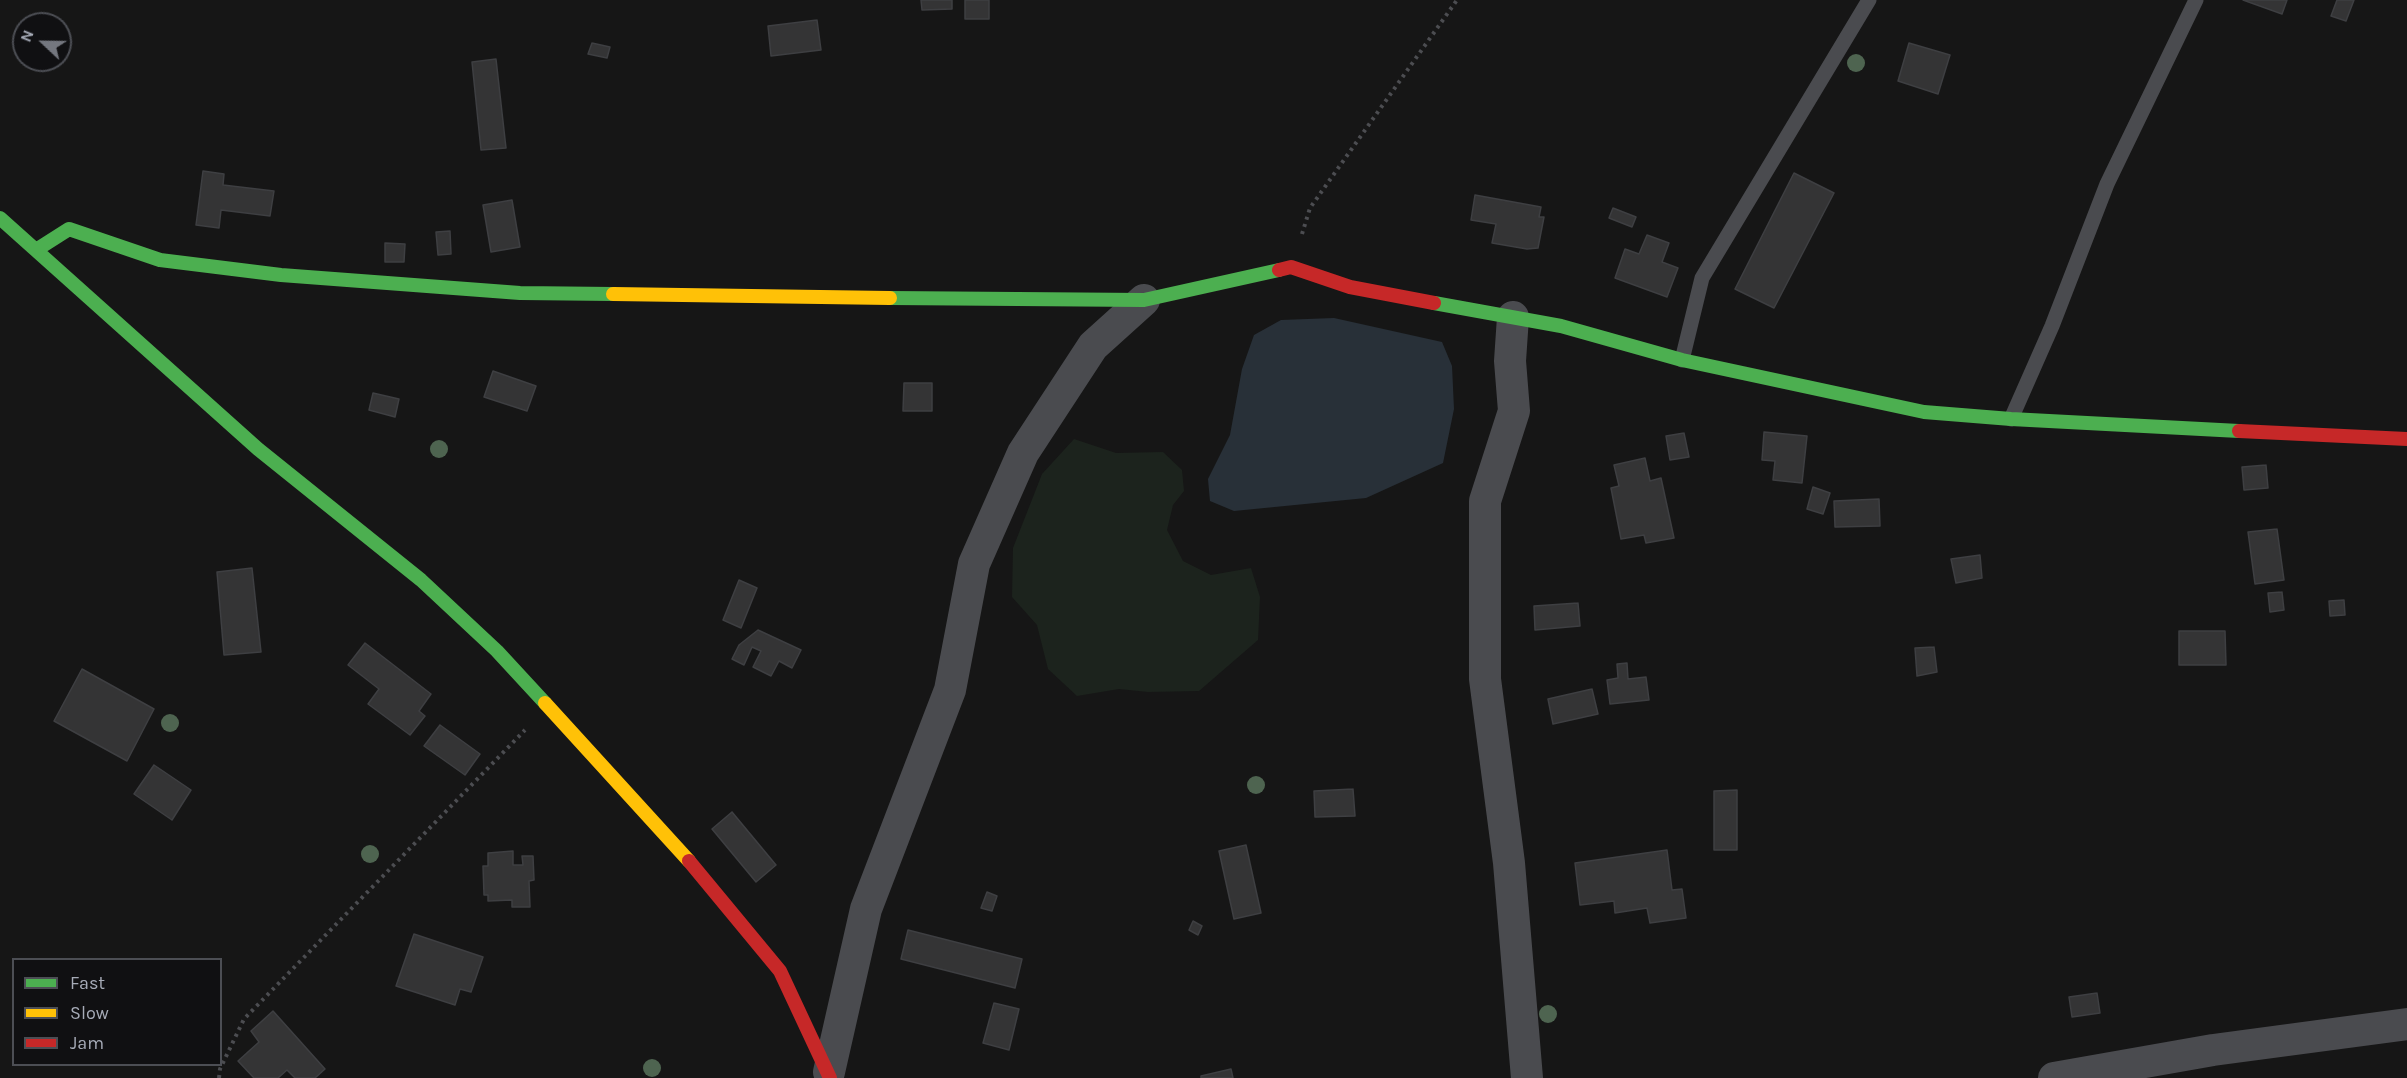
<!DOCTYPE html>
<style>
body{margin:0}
#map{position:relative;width:2407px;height:1078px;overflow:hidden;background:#161616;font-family:Karla,sans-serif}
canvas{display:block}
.legend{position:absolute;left:12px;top:958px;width:210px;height:108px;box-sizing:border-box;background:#101012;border:2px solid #4c4e54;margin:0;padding:8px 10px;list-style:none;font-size:18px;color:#a6abb7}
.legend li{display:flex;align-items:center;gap:12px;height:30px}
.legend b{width:30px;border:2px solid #4c4e54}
.north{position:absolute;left:12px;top:12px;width:60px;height:60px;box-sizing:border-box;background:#101012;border:2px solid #4c4e54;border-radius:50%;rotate:292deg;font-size:16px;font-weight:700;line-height:24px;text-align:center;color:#a6abb7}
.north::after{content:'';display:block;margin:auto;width:21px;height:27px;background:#74777f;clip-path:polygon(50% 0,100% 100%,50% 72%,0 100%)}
</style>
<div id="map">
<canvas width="2407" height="1078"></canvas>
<ul class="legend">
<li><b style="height:8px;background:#4caf50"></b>Fast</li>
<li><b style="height:8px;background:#ffc107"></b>Slow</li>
<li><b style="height:8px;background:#c62828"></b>Jam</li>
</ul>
<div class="north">N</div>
</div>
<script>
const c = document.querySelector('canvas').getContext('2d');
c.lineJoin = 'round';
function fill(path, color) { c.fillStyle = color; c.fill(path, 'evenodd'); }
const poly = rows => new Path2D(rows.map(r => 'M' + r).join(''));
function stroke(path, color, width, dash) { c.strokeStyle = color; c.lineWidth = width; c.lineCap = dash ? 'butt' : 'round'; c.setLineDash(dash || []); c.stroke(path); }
const green = poly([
 [1074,439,1116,453,1163,452,1182,470,1184,491,1173,505,1167,530,1183,561,1211,575,1251,568,1260,597,1258,640,1199,691,1148,692,1119,689,1077,696,1048,669,1037,625,1012,597,1013,548,1042,474]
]);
const water = poly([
 [1334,318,1442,342,1452,366,1454,409,1443,463,1366,498,1234,511,1210,501,1208,479,1230,435,1242,369,1254,335,1281,320]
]);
const building = poly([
 [921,0,952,0,952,9,922,10,921,0],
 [965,0,989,0,989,19,965,19,965,0],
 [2243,0,2287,0,2282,14,2243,0],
 [2337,0,2354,0,2346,21,2331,16,2337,0],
 [817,20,821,50,771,56,768,26,817,20],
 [592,43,610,47,607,58,588,54,592,43],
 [1909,43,1950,55,1938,94,1898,81,1909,43],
 [496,59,506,148,481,150,472,62,496,59],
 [203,171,224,174,223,185,274,191,270,216,221,210,219,228,196,225,203,171],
 [1794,173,1834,193,1774,308,1735,289,1794,173],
 [1475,195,1541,207,1539,217,1544,217,1538,248,1527,249,1492,243,1496,224,1471,220,1475,195],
 [512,200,520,247,491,252,483,205,512,200],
 [1613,208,1636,217,1632,227,1609,218,1613,208],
 [450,231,451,254,438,255,436,232,450,231],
 [1647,235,1669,243,1662,262,1678,268,1667,297,1615,278,1625,249,1639,254,1647,235],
 [385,243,405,244,404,262,385,262,385,243],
 [493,371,536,386,527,411,484,397,493,371],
 [904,383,932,383,932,411,903,411,904,383],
 [373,393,399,399,395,417,369,410,373,393],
 [1764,432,1807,436,1802,483,1773,480,1775,461,1762,460,1764,432],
 [1684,433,1689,457,1670,460,1666,436,1684,433],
 [1645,458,1650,481,1661,478,1674,538,1646,543,1644,535,1621,539,1611,488,1619,486,1614,465,1645,458],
 [2266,465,2268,488,2244,490,2242,467,2266,465],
 [1813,487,1830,493,1823,514,1807,509,1813,487],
 [1879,499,1880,526,1835,527,1834,501,1879,499],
 [2277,529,2284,580,2255,584,2248,532,2277,529],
 [1980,555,1982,578,1956,583,1951,559,1980,555],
 [252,568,261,652,224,655,217,572,252,568],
 [739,580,757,588,741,628,723,620,739,580],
 [2282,592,2284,610,2270,612,2268,593,2282,592],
 [2344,600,2345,615,2330,616,2329,601,2344,600],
 [1578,603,1580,626,1535,630,1534,606,1578,603],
 [758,630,801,650,792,668,779,661,771,676,753,667,761,651,752,647,744,665,732,659,739,645,758,630],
 [2179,631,2225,631,2226,665,2179,665,2179,631],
 [365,643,431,694,419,711,425,716,410,735,368,704,379,689,348,665,365,643],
 [1934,647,1937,672,1917,676,1915,648,1934,647],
 [1627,663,1628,679,1646,677,1649,700,1610,704,1607,680,1618,678,1617,664,1627,663],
 [82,669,154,709,127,761,54,721,82,669],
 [1592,689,1598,714,1553,724,1548,699,1592,689],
 [440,725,480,754,465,775,424,746,440,725],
 [154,765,191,790,172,820,134,794,154,765],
 [1353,789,1355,816,1315,817,1314,791,1353,789],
 [1737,790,1737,850,1714,850,1714,791,1737,790],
 [732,812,776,865,756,882,712,829,732,812],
 [1246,845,1261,913,1234,919,1219,851,1246,845],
 [1667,850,1672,890,1682,889,1686,918,1650,923,1647,908,1615,913,1614,901,1580,905,1575,863,1667,850],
 [513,851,513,865,523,865,522,856,533,856,534,880,529,881,530,907,512,907,512,900,488,901,488,895,484,895,483,866,488,866,488,853,513,851],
 [987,892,997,896,992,911,981,908,987,892],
 [1193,921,1202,926,1198,935,1189,930,1193,921],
 [908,930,1022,959,1015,988,901,959,908,930],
 [414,934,483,957,471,992,460,989,455,1005,396,986,414,934],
 [2097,993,2100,1013,2072,1017,2069,997,2097,993],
 [994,1003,1019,1009,1009,1050,983,1043,994,1003],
 [273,1011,325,1069,315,1078,295,1078,287,1070,278,1078,254,1078,238,1061,259,1042,251,1031,273,1011],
 [1231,1069,1233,1078,1201,1078,1201,1076,1231,1069]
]);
const path = poly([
 [1302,234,1310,208,1457,0],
 [219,1078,220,1069,244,1019,525,730]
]);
const lane = poly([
 [1682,360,1702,278,1869,0],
 [2011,419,2052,326,2107,184,2196,0]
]);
const street = poly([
 [1513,317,1510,361,1514,411,1485,501,1485,679,1509,863,1527,1078],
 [829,1072,866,909,950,690,974,564,1023,453,1093,346,1144,300],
 [2054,1078,2213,1050,2407,1024]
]);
const fast = poly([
 [0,218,258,449,421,580,497,651,545,703],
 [36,250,69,229,160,260,281,275,520,293,613,294],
 [890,298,1144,300,1279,270],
 [1434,303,1561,326,1682,360,1924,412,2011,419,2239,431]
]);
const slow = poly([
 [613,294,890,298],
 [545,703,689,861]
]);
const jam = poly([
 [1279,270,1291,267,1350,287,1434,303],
 [2239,431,2407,439],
 [689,861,780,971,830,1078]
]);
const trees = [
 [1856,63],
 [439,449],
 [170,723],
 [1256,785],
 [370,854],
 [1548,1014],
 [652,1068]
];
fill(green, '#1c231d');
fill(water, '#283038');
fill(building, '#343435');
stroke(building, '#3e3f42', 1.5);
stroke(path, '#4c4d51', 4, [3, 4.5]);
stroke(lane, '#4a4b4f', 15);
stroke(street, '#4a4b4f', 32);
stroke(fast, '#4caf50', 14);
stroke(slow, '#ffc107', 14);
stroke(jam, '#c62828', 14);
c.fillStyle = '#4e6450';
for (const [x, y] of trees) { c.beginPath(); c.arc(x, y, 9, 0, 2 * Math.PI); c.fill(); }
</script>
